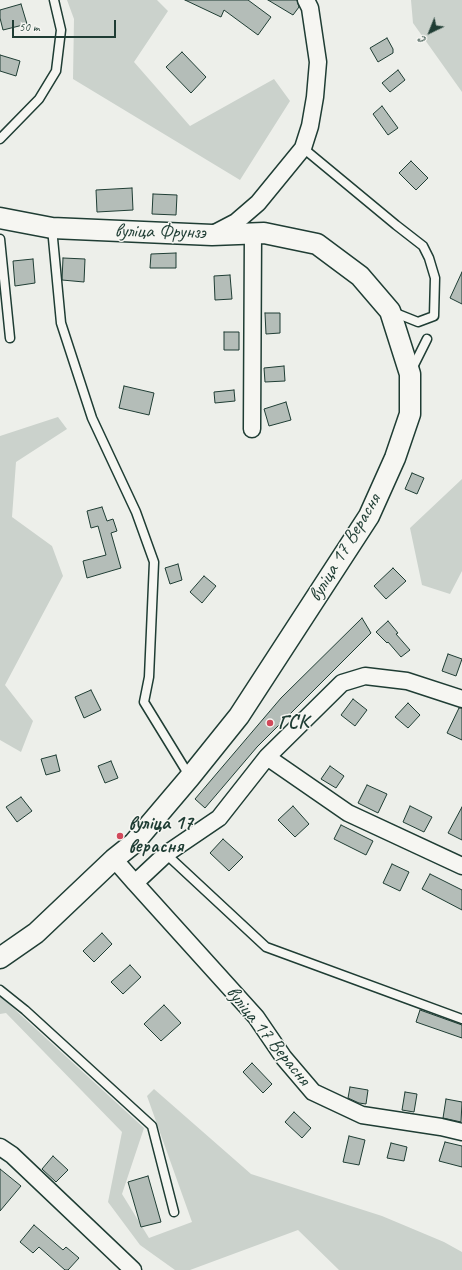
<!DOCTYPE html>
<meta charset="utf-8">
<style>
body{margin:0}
#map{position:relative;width:462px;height:1270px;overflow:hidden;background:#edefea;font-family:Caveat,sans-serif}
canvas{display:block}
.north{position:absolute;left:410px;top:12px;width:40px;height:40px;-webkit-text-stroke:3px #f6f6f2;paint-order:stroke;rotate:223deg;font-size:11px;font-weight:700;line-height:16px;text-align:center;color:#1f3d34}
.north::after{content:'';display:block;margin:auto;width:14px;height:18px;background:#1f3d34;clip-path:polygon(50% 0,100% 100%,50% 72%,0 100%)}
.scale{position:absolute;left:12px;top:20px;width:104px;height:18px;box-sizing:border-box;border:2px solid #1f3d34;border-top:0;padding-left:5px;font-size:12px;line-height:14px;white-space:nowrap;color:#1f3d34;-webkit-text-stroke:3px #f6f6f2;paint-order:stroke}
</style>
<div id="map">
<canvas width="462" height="1270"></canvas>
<div class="north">С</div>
<div class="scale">50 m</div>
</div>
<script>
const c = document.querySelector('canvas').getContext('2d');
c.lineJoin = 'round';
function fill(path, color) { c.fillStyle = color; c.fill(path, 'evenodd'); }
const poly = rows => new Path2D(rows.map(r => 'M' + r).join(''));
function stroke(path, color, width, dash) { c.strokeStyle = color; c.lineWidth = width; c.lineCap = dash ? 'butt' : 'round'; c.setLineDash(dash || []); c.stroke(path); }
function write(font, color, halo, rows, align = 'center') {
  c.font = font + ' Caveat,sans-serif'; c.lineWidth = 3; c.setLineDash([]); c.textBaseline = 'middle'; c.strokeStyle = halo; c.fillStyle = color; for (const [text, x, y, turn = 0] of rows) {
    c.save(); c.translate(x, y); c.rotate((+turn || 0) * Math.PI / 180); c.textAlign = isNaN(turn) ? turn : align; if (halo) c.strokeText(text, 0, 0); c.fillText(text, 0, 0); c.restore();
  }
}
const green = poly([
 [67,0,157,0,168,11,134,62,190,126,274,79,290,101,240,180,73,79,74,19],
 [411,0,462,0,462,92,413,23],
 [58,417,67,429,16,462,12,517,52,546,63,576,5,685,33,721,21,752,0,740,0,436],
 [462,479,462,571,450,594,422,585,410,528],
 [0,996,144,1128,122,1194,149,1238,192,1222,147,1096,154,1089,251,1174,382,1216,444,1242,462,1252,462,1270,339,1270,298,1230,190,1270,175,1270,140,1245,108,1202,122,1132,6,1013,0,1014]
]);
const building = poly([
 [185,0,248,0,271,17,258,35,224,10,221,17,185,0],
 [268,0,297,0,299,7,293,15,268,0],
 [21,4,27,24,3,30,0,18,0,10,21,4],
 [387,38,393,49,393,53,378,62,370,48,387,38],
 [182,52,206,77,191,93,166,67,182,52],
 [0,55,20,61,16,76,0,71,0,55],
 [398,70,405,80,390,92,382,83,398,70],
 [382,106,398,128,388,135,373,114,382,106],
 [411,161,428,178,416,190,399,173,411,161],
 [132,188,133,210,97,212,96,190,132,188],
 [153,194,177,195,176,215,152,214,153,194],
 [176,253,176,268,150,268,151,254,176,253],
 [63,258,85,259,84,282,62,280,63,258],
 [33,259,35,283,15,286,13,261,33,259],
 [462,272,462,304,450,298,462,272],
 [230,275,232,299,215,300,214,276,230,275],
 [265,313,280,313,280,333,266,334,265,313],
 [224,332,239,332,239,350,224,350,224,332],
 [284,366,285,381,265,382,264,368,284,366],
 [124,386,154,393,149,415,119,408,124,386],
 [234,390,235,401,215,403,214,392,234,390],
 [286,402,291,420,269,426,264,409,286,402],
 [412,473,424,478,417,494,405,489,412,473],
 [102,507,107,521,113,519,117,531,111,533,121,568,87,578,83,561,106,555,98,526,91,528,87,511,102,507],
 [178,564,182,580,170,584,165,568,178,564],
 [393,568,406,581,386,599,374,586,393,568],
 [204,576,216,586,202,603,190,592,204,576],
 [362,618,371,633,257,747,205,808,195,799,281,698,362,618],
 [388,621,398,633,396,634,410,650,401,657,388,642,387,643,376,632,388,621],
 [448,654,462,659,456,676,442,671,448,654],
 [91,690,101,710,84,718,75,697,91,690],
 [353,699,367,710,355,726,341,715,353,699],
 [408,703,420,715,408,728,395,717,408,703],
 [459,708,462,708,462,740,447,733,459,708],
 [56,755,60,771,46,775,41,759,56,755],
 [111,761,118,778,105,783,98,766,111,761],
 [330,766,344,776,336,788,321,779,330,766],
 [367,785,387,794,378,813,358,803,367,785],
 [21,797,32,811,17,822,6,807,21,797],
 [293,806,309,824,295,837,278,820,293,806],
 [410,806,432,817,424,832,403,822,410,806],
 [462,807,462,840,448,833,462,807],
 [341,825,373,841,366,855,334,839,341,825],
 [223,839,243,857,229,871,210,853,223,839],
 [392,864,409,872,400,891,383,883,392,864],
 [430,874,462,890,462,910,422,889,430,874],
 [102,933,112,944,94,962,83,951,102,933],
 [130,965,141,977,123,994,111,982,130,965],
 [164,1005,181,1023,161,1041,144,1024,164,1005],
 [420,1010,462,1025,462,1038,416,1022,420,1010],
 [252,1063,272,1084,263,1093,243,1072,252,1063],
 [350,1087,368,1090,366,1104,359,1103,348,1098,350,1087],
 [405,1092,417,1094,414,1112,402,1110,405,1092],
 [446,1099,462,1102,461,1122,443,1118,446,1099],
 [294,1112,311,1128,302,1138,285,1122,294,1112],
 [349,1136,365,1140,359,1165,343,1162,349,1136],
 [445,1142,462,1146,462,1167,439,1161,445,1142],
 [391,1143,407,1147,404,1161,387,1158,391,1143],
 [53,1156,68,1170,56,1182,42,1169,53,1156],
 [0,1169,21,1186,0,1211,0,1169],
 [148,1176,161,1222,141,1227,128,1182,148,1176],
 [34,1225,63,1250,66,1247,79,1258,68,1270,65,1270,39,1247,33,1253,20,1242,34,1225]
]);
const service = poly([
 [0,139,39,99,56,71,61,30,54,0],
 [303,148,396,225,423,246,429,258,435,278,434,316,418,322,393,312],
 [52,228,61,323,92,418,136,512,154,562,149,677,144,702,190,777],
 [0,239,10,338],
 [412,369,427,339],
 [166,854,266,947,462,1019],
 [0,990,25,1010,152,1126,174,1212]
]);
const minor = poly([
 [213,234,236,222,258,203,303,148,310,126,315,97,318,62,310,8,306,0],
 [252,429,253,233],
 [267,757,342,683,365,676,407,681,462,699],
 [114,859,135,883,166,854,219,818,267,757,348,813,462,866],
 [135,883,256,1017,284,1058,313,1092,362,1115,441,1127,462,1132],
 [0,1147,12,1155,133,1270]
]);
const tertiary = poly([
 [0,218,52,228,212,235,264,233,317,244,360,276,390,311,410,374,410,414,395,458,369,516,239,716,190,777,134,843,114,859,36,933,0,958]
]);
const markers = [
 [270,723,4,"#d1495b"],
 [120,836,4,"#d1495b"]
];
const streetNames = [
 ["вуліца Фрунзэ",160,232,1],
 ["вуліца 17 Верасня",345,548,-59],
 ["вуліца 17 Верасня",268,1036,51]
];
const poiNames = [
 ["ГСК",278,723],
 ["вуліца 17",128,824],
 ["верасня",128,847]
];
fill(green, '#cbd2cc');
fill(building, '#b4bdb8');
stroke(building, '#1f3d34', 1);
stroke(service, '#1f3d34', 11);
stroke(minor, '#1f3d34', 19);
stroke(tertiary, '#1f3d34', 23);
stroke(service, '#f6f6f2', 8);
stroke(minor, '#f6f6f2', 16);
stroke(tertiary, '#f6f6f2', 20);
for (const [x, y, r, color] of markers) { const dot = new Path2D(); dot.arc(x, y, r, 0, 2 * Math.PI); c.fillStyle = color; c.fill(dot); stroke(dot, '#f6f6f2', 1.5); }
write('20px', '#1f3d34', '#f6f6f2', streetNames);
write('bold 20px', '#1f3d34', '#f6f6f2', poiNames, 'left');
</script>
